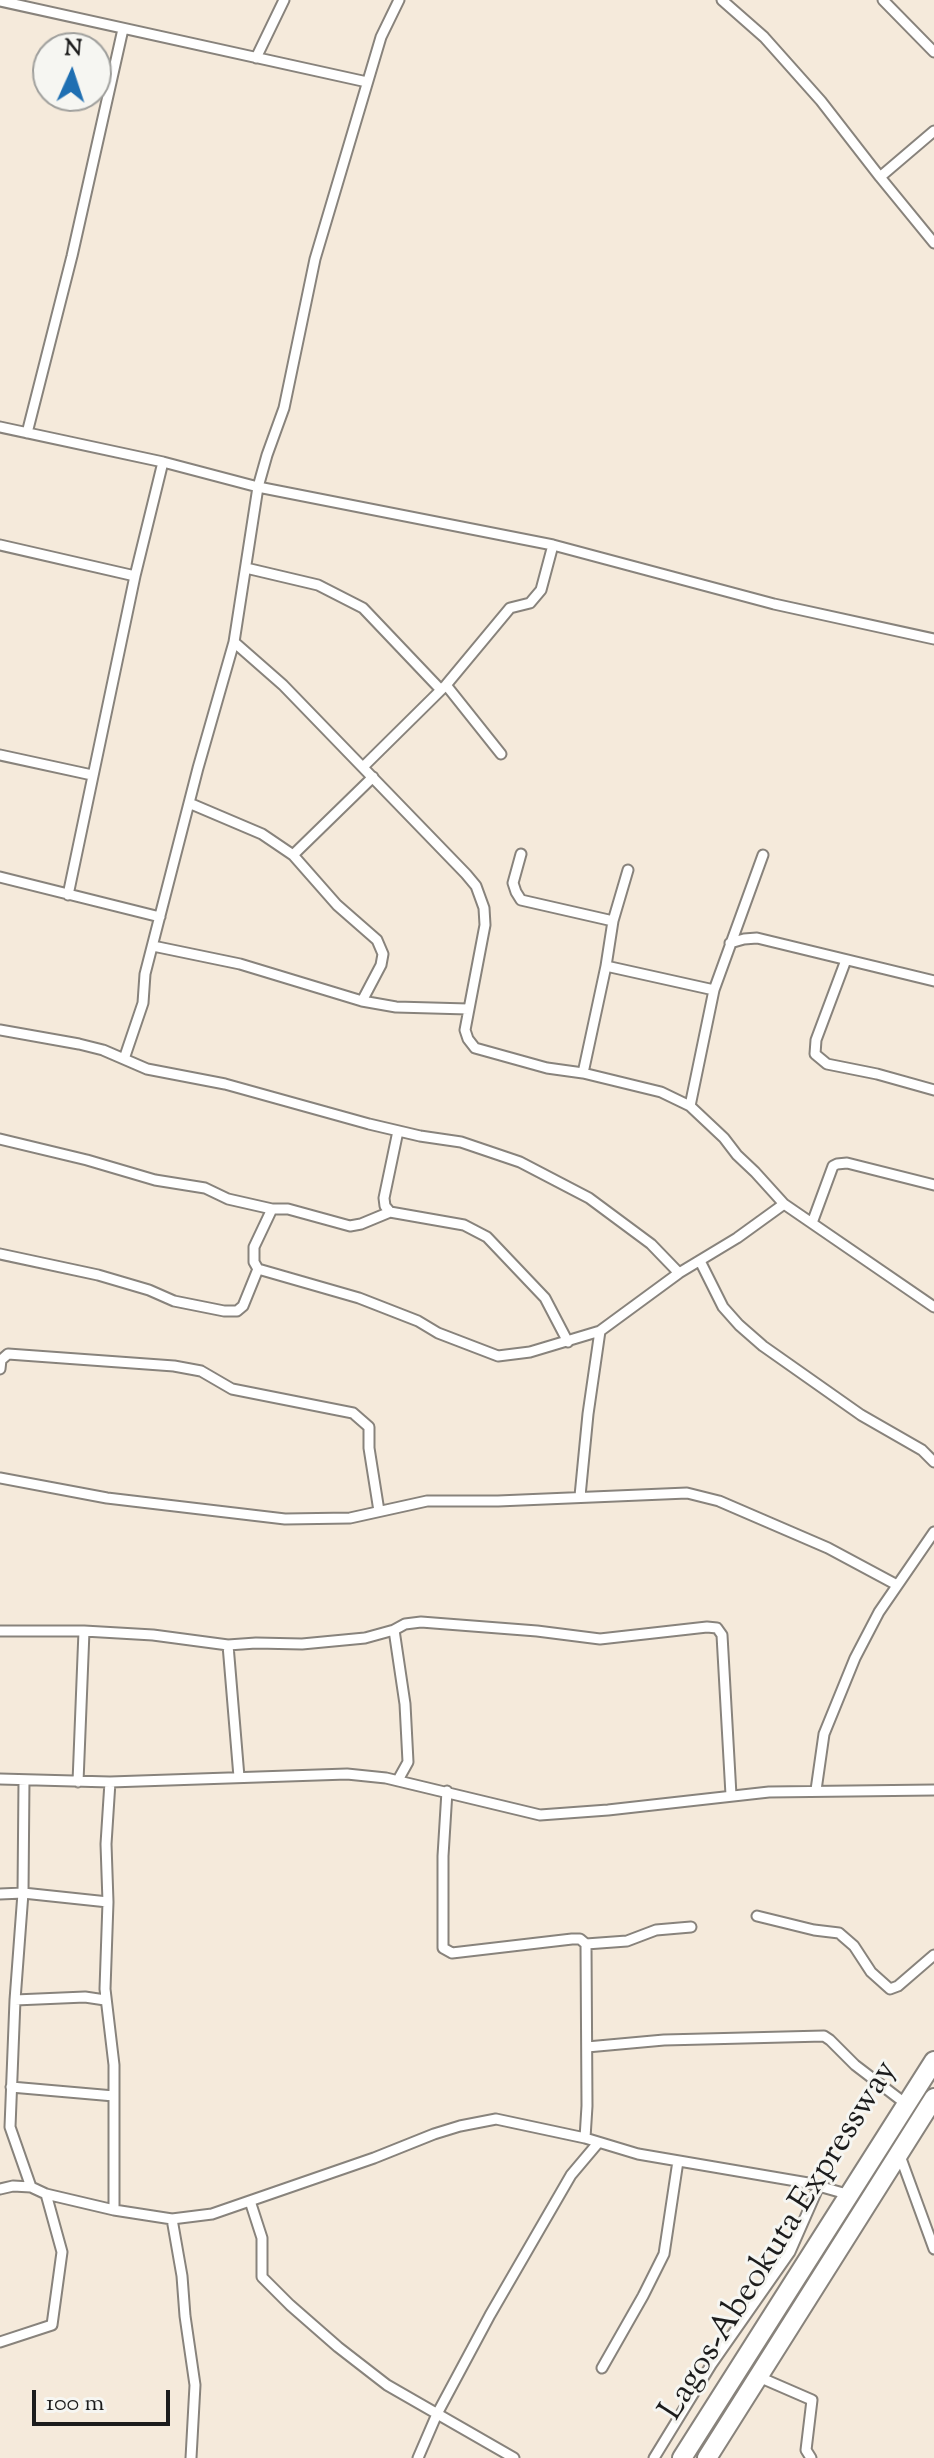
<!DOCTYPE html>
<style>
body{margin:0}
#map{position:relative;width:934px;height:2458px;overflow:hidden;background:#f5eadb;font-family:"Sorts Mill Goudy",serif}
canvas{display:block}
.north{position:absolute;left:32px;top:32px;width:80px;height:80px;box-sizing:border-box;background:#f6f6f2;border:2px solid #9f9f9c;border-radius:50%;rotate:3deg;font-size:22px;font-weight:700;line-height:32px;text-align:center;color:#1c1c1c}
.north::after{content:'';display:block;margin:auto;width:28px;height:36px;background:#1f6fb2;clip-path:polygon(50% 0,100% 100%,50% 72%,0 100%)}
.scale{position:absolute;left:32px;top:2390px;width:138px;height:36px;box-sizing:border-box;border:4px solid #1c1c1c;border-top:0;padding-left:10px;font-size:24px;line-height:28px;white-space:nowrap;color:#1c1c1c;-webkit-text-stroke:6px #f6f6f2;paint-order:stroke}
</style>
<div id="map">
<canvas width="934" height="2458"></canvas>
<div class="north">N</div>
<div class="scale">100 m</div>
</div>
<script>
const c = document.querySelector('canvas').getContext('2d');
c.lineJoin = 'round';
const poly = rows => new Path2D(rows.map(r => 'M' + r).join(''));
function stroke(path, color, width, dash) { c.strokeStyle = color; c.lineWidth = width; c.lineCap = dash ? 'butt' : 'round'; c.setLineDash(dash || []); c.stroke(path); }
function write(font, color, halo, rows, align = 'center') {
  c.font = font + ' "Sorts Mill Goudy",serif'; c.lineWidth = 6; c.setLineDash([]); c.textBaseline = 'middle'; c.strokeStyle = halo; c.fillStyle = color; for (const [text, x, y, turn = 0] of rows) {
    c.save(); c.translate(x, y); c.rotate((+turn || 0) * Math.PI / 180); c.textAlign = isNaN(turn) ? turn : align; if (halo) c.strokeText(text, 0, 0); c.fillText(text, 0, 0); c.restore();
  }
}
const street = poly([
 [722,0,764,37,821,101,880,177,934,243],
 [883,0,934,52],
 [0,1,367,82],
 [256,58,284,0],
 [880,177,934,131],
 [0,427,163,462,258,487,553,545,774,604,934,639],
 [27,433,72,256,123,29],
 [0,545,135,576],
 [246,568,318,585,363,608,441,690],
 [234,642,283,685,466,874,476,886,484,908,485,925,465,1030,468,1039,475,1048,547,1068,583,1073,661,1092,690,1106,724,1138,737,1155,755,1172,784,1204,934,1307],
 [446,685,501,754],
 [0,755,92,775],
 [363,767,446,685,510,608,530,603,541,590,553,545],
 [189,803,262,834,293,855,337,905,377,940,383,954,381,965,362,1001],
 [521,854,513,883,516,892,521,900,613,921],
 [293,855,373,777],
 [0,877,160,917],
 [68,895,135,576,163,462],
 [730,943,744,939,757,938,934,981],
 [153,946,240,964,362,1001,396,1007,468,1009],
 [846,960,816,1040,815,1054,827,1064,877,1074,934,1090],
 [606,966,714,990],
 [0,1030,79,1044,103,1050,147,1069,225,1084,369,1124,420,1136,461,1142,520,1162,589,1198,651,1244,679,1273],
 [124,1059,143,1003,145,974,198,768,234,642,258,487,267,455,284,408,315,259,381,37,399,0],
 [583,1073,606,966,613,921,628,870],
 [690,1106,714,990,763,855],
 [398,1131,384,1198,385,1206,390,1212,464,1225,487,1237,545,1298,568,1342],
 [0,1139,87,1160,155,1180,205,1188,228,1199,272,1209,254,1247,254,1262,258,1269,359,1298,418,1321,438,1333,498,1356,530,1352,600,1331,679,1273,737,1238,784,1204],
 [272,1209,288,1209,350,1226,361,1224,390,1212],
 [812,1223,833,1166,837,1164,847,1163,934,1185],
 [0,1254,98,1275,149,1290,174,1301,224,1311,237,1311,243,1306,258,1269],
 [700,1261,723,1307,739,1325,763,1346,861,1415,922,1450,934,1462],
 [0,1369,1,1360,8,1354,174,1366,201,1371,232,1389,353,1413,369,1427,369,1448,379,1511],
 [0,1478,107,1498,285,1519,350,1518,427,1501,498,1501,687,1493,719,1501,828,1548,897,1585],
 [580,1496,588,1414,600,1331],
 [394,1630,405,1704,408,1762,398,1780],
 [0,1631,84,1631,153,1635,228,1645,256,1643,302,1644,365,1638,394,1630,405,1624,421,1622,537,1631,600,1639,707,1627,717,1628,722,1635,731,1795],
 [228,1645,239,1777],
 [0,1779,110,1782,347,1774,386,1778,540,1815,608,1810,769,1792,934,1790],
 [24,1780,23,1893,15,2000,10,2127,31,2187],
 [78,1782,84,1631],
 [110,1782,106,1844,108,1902,105,1989,114,2065,114,2210],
 [816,1790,824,1734,855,1658,879,1612,934,1532],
 [447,1791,443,1856,443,1948,452,1953,572,1939,580,1939,586,1944,587,2106,585,2138],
 [0,1894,23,1893,108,1902],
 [757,1916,814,1930,839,1933,854,1946,871,1972,890,1989,898,1986,934,1955],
 [586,1944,627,1941,656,1930,691,1927],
 [15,2000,85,1997,105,2000],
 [587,2047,664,2040,824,2036,830,2040,855,2065,906,2104],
 [11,2087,114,2096],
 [899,2153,934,2249],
 [0,2189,13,2186,31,2187,46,2194,114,2210,172,2219,212,2214,374,2158,434,2134,460,2126,496,2119,585,2138,638,2154,808,2183,850,2195],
 [250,2201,262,2238,262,2277,290,2305,338,2347,387,2385,514,2458],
 [172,2219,182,2276,185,2316,195,2385,191,2458],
 [0,2342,52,2325,62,2252,46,2194],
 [602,2368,643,2296,664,2254,678,2161],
 [759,2377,812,2400,806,2450,811,2458],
 [418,2458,437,2414,490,2315,571,2175,598,2143],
 [654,2458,711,2365,790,2252,819,2186]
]);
const highway = poly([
 [682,2458,934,2061],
 [707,2458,934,2098]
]);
const streetNames = [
 ["Lagos-Abeokuta Expressway",781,2242,-58]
];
stroke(street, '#88837c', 13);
stroke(highway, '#88837c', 22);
stroke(street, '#fff', 9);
stroke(highway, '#fff', 18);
write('34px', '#1c1c1c', '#f6f6f2', streetNames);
</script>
